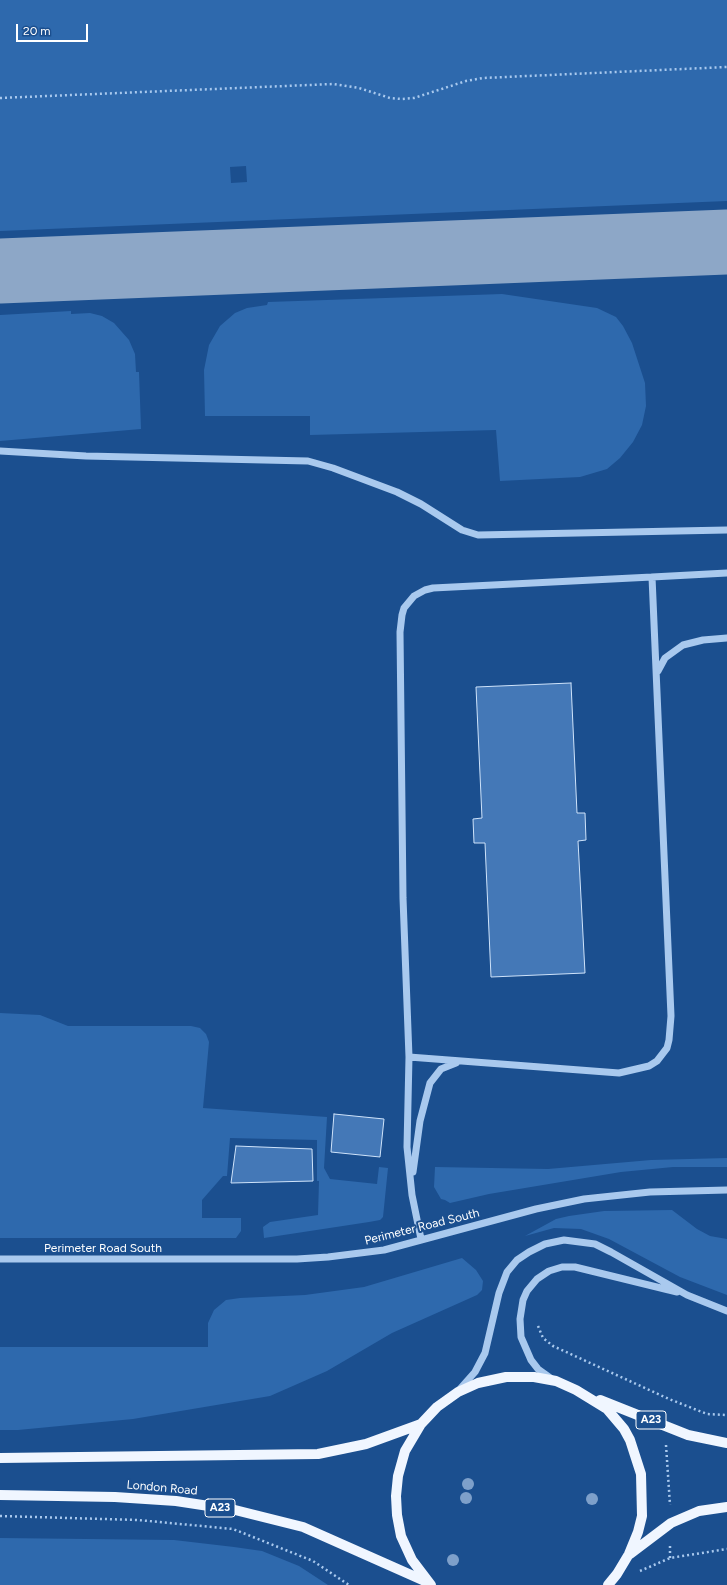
<!DOCTYPE html>
<style>
body{margin:0}
#map{position:relative;width:727px;height:1585px;overflow:hidden;background:#1b4f8f;font-family:Figtree,sans-serif}
canvas{display:block}
.scale{position:absolute;left:16px;top:24px;width:72px;height:18px;box-sizing:border-box;border:2px solid #fff;border-top:0;padding-left:5px;font-size:12px;line-height:14px;white-space:nowrap;color:#fff;-webkit-text-stroke:3px #1b4f8f;paint-order:stroke}
</style>
<div id="map">
<canvas width="727" height="1585"></canvas>
<div class="scale">20 m</div>
</div>
<script>
const c = document.querySelector('canvas').getContext('2d');
c.lineJoin = 'round';
function fill(path, color) { c.fillStyle = color; c.fill(path, 'evenodd'); }
const poly = rows => new Path2D(rows.map(r => 'M' + r).join(''));
function stroke(path, color, width, dash) { c.strokeStyle = color; c.lineWidth = width; c.lineCap = dash ? 'butt' : 'round'; c.setLineDash(dash || []); c.stroke(path); }
function write(font, color, halo, rows, align = 'center') {
  c.font = font + ' Figtree,sans-serif'; c.lineWidth = 4; c.setLineDash([]); c.textBaseline = 'middle'; c.strokeStyle = halo; c.fillStyle = color; for (const [text, x, y, turn = 0] of rows) {
    c.save(); c.translate(x, y); c.rotate((+turn || 0) * Math.PI / 180); c.textAlign = isNaN(turn) ? turn : align; if (halo) c.strokeText(text, 0, 0); c.fillText(text, 0, 0); c.restore();
  }
}
const green = poly([
 [0,0,727,0,727,201,0,231],
 [246,166,247,182,231,183,230,167],
 [502,294,597,308,616,317,623,326,632,343,645,383,646,406,642,425,633,442,620,458,607,469,580,477,500,481,496,430,310,435,310,416,205,416,204,370,209,345,220,326,235,313,247,308,267,305,268,302],
 [71,311,71,314,90,313,102,316,114,323,129,340,135,354,136,372,139,372,141,429,0,441,0,315],
 [0,1013,40,1015,68,1026,191,1026,200,1028,206,1034,209,1042,203,1108,327,1117,324,1168,330,1179,377,1184,379,1167,388,1168,383,1217,380,1220,369,1222,264,1238,263,1227,270,1222,318,1215,319,1181,317,1181,317,1140,230,1138,227,1176,223,1176,202,1200,202,1218,241,1218,241,1231,236,1238,0,1238],
 [727,1158,727,1167,673,1167,621,1172,489,1194,450,1203,445,1200,441,1199,434,1187,435,1167,548,1169,651,1160],
 [672,1210,697,1229,710,1236,727,1239,727,1295,680,1277,609,1239,581,1229,554,1228,525,1236,556,1219,569,1216,604,1211],
 [462,1258,476,1270,483,1281,482,1290,477,1295,392,1333,327,1371,270,1396,133,1419,18,1430,0,1430,0,1347,208,1347,208,1323,214,1310,226,1300,240,1298,305,1295,364,1287],
 [0,1538,174,1540,234,1547,262,1551,299,1566,328,1585,0,1585]
]);
const taxiway = poly([
 [0,271,727,242]
]);
const building = poly([
 [571,683,577,813,585,813,586,840,578,841,585,973,491,977,485,843,474,843,473,819,482,818,476,687,571,683],
 [334,1114,384,1119,380,1157,331,1152,334,1114],
 [236,1146,312,1149,313,1181,231,1183,236,1146]
]);
const path = poly([
 [0,98,333,84,359,88,390,98,402,99,414,98,466,81,483,78,727,67],
 [538,1326,543,1338,553,1346,669,1399,707,1414,727,1415],
 [666,1445,670,1505],
 [0,1516,138,1520,233,1529,313,1561,349,1585],
 [670,1558,670,1546],
 [640,1571,670,1558,727,1549]
]);
const minor = poly([
 [0,451,86,456,308,461,333,468,397,492,421,504,462,530,478,535,727,530],
 [652,577,727,573],
 [658,671,665,658,683,645,703,640,727,638],
 [409,1057,619,1073,649,1066,657,1061,667,1048,669,1040,671,1016,652,577,433,588,425,590,414,596,404,608,402,615,400,632,403,898,409,1057,407,1147,412,1195,421,1239],
 [413,1172,420,1121,430,1083,441,1069,456,1063],
 [0,1259,297,1259,328,1257,384,1250,536,1209,584,1199,650,1192,727,1190],
 [552,1379,538,1369,531,1360,521,1337,520,1319,523,1300,527,1291,537,1279,549,1271,562,1267,575,1267,677,1292],
 [459,1390,475,1372,485,1353,499,1293,507,1272,517,1260,529,1252,545,1244,564,1240,595,1244,611,1252,687,1295,727,1311]
]);
const major = poly([
 [600,1400,688,1435,727,1443],
 [0,1458,318,1454,366,1444,421,1424],
 [0,1495,115,1497,176,1501,235,1510,303,1527,427,1582],
 [630,1554,671,1523,699,1511,727,1507],
 [431,1585,412,1560,401,1536,397,1515,396,1496,398,1476,405,1451,421,1424,437,1407,458,1392,478,1383,506,1377,534,1377,556,1381,576,1390,607,1409,624,1429,630,1440,641,1474,642,1516,638,1532,629,1554,617,1574,608,1585]
]);
const trees = [
 [468,1484],
 [466,1498],
 [592,1499],
 [453,1560]
];
const shields = [
 [651,1420,30],
 [220,1508,30]
];
const shieldNames = [
 ["A23",651,1420],
 ["A23",220,1508]
];
const streetNames = [
 ["Perimeter Road South",422,1227,-14],
 ["Perimeter Road South",103,1248],
 ["London Road",162,1488,5]
];
fill(green, '#2e69ad');
stroke(taxiway, '#8da7c7', 65);
fill(building, '#4478b7');
stroke(building, '#cfe3fa', 1);
stroke(path, '#a9c9ee', 2.5, [2, 3]);
stroke(minor, '#a9c9ee', 7);
stroke(major, '#f0f6ff', 10);
c.fillStyle = '#7ea0ca';
for (const [x, y] of trees) { c.beginPath(); c.arc(x, y, 6, 0, 2 * Math.PI); c.fill(); }
for (const [x, y, w] of shields) { const box = new Path2D(); box.roundRect(x - w / 2, y - 9, w, 18, 3); c.fillStyle = '#1b4f8f'; c.fill(box); stroke(box, '#fff', 1); }
write('bold 11px', '#fff', null, shieldNames);
write('12px', '#fff', '#1b4f8f', streetNames);
</script>
